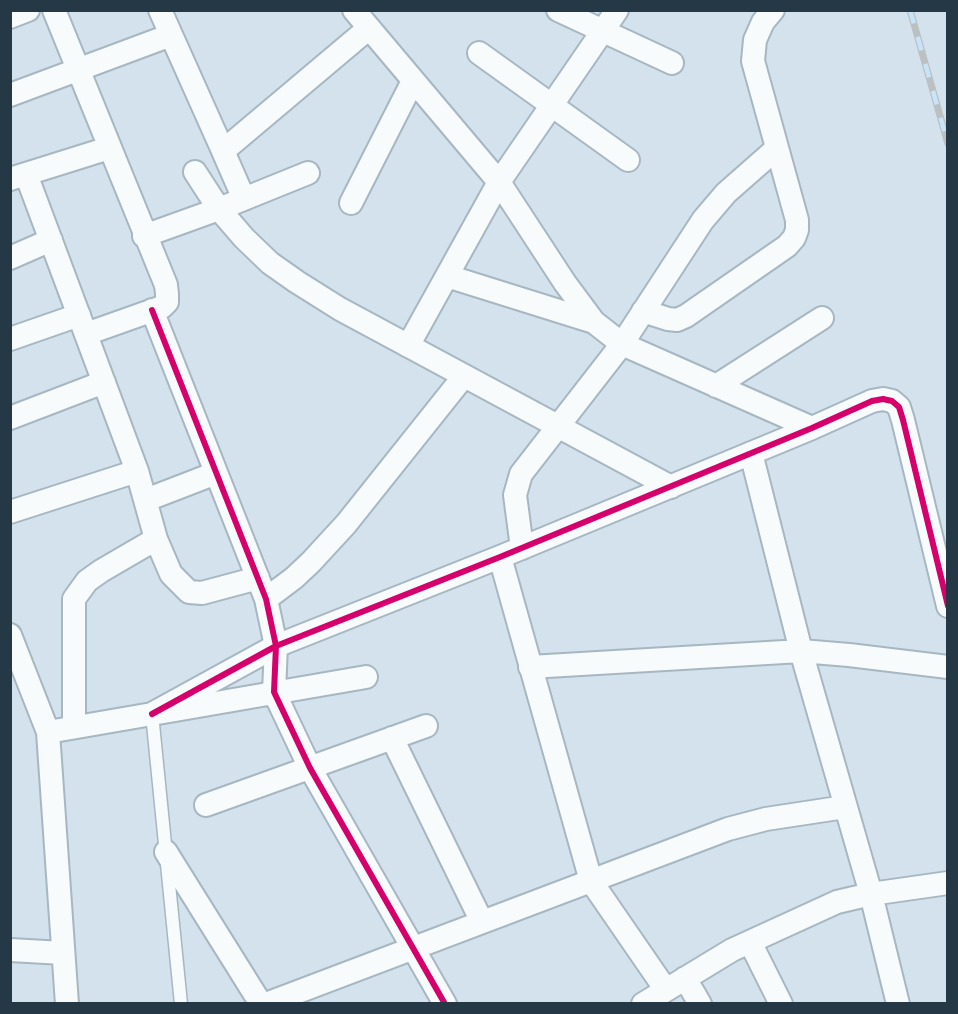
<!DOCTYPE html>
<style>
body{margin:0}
#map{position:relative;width:958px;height:1014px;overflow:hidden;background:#d3e2ed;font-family:Georgia,serif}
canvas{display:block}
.frame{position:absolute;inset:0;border:12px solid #253845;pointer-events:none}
</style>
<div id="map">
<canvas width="958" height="1014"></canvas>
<div class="frame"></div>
</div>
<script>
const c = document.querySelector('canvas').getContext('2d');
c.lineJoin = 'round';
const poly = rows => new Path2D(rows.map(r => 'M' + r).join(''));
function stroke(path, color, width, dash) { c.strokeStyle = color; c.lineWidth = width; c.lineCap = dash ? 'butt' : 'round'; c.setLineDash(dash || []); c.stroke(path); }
const lane = poly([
 [152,714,181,1004]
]);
const street = poly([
 [54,10,166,285,167,294,167,302,162,307,86,334],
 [160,10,223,151],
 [354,10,499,182,565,283,594,322,622,344,812,428],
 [558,10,672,63],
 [10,17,28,10],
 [479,53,628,160],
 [10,95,171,35],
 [195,172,219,209,244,238,270,263,297,282,340,309,671,487],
 [26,174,137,471,156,539,171,574,189,592,202,593,258,578],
 [10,179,109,148],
 [244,199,223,151,369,28],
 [351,203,413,81],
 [144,236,219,209,308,173],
 [10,258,51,240],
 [447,276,594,322],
 [152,310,266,599,276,646,274,692,310,768,445,1004],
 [643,311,668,319,677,320,686,316,787,246,794,238,797,230,797,220,753,61,755,40,763,22,773,10],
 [10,339,79,315],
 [408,346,499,182,617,10],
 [716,386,822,318],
 [10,418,104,382],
 [751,453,801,651,871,894,898,1004],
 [146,500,216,473],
 [10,512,137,471],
 [522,548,515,495,521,474,622,344,703,220,726,193,776,149],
 [500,557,591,881,666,990],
 [266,599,294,578,311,562,346,524,464,376],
 [10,635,48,732,67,1004],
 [530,667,801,651,849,655,948,667],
 [152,714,276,646,500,557,812,428,872,401,883,399,892,401,899,407,903,420,948,606],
 [74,727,74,599,87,581,101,571,156,539],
 [48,732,366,677],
 [392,738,482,922],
 [206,805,426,726],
 [166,852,261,1004],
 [750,942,781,1004],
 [10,950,63,953],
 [685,978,700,1004],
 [266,1004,728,829,766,819,845,807],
 [643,1004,732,950,837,902,871,894,948,883]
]);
const rail = poly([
 [910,10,948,144]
]);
const cycleway = poly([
 [152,310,266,599,276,646,274,692,310,768,445,1004],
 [152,714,276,646,500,557,812,428,872,401,883,399,892,401,899,407,903,420,948,606]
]);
stroke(lane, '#a7b7c2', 15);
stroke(street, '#a7b7c2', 26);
stroke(lane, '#f8fbfc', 12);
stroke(street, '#f8fbfc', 22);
stroke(rail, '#bbc0c3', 7);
stroke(rail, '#c8e4f8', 4.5, [14]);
stroke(cycleway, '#d6006c', 6);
</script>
